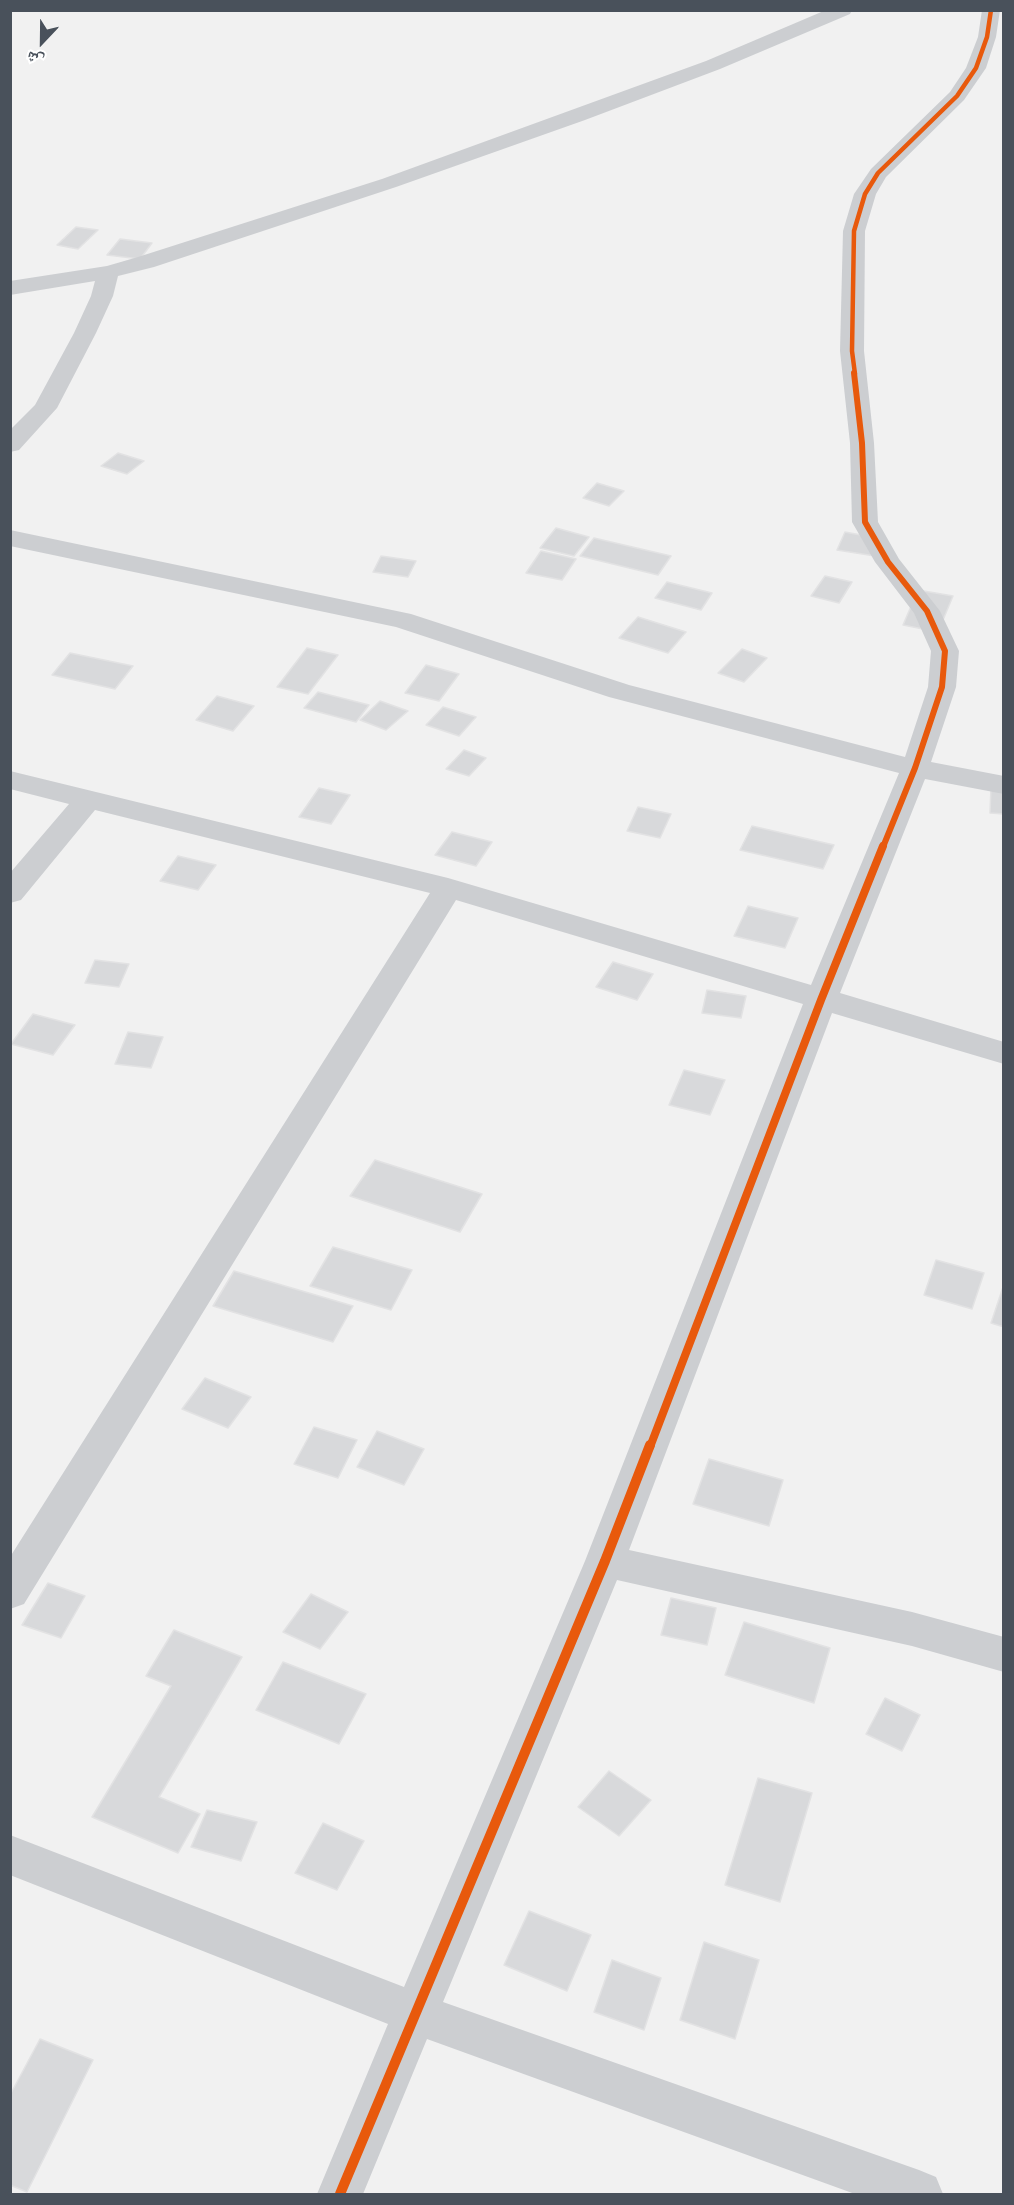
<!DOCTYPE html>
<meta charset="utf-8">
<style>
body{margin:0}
#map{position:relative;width:1014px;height:2205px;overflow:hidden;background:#f1f1f1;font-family:Arial,"Noto Naskh Arabic",sans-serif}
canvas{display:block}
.frame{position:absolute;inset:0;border:12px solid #49515b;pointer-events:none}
.north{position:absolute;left:12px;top:12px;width:60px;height:60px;-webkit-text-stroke:4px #fff;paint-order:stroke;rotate:202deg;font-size:16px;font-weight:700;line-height:24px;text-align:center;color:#49515b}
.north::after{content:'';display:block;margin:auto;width:21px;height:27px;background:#49515b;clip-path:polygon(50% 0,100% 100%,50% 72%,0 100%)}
</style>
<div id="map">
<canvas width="1014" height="2205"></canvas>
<div class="frame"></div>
<div class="north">ش</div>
</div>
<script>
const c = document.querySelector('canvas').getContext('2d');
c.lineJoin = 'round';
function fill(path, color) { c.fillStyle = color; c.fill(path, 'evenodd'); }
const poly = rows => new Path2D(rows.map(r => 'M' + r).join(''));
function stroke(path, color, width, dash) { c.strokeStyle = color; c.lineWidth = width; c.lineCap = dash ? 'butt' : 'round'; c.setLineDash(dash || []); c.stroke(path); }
const building = poly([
 [76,227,98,230,78,249,57,245,76,227],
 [120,239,152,243,140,259,107,255,120,239],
 [118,453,144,461,127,474,101,466,118,453],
 [597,483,624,491,609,506,583,498,597,483],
 [556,528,589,537,574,556,540,548,556,528],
 [845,532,882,539,875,556,837,550,845,532],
 [594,538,671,556,658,575,580,556,594,538],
 [541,551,576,559,562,580,526,573,541,551],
 [381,556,416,561,408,577,373,572,381,556],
 [825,576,852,582,839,603,811,596,825,576],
 [667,582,712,593,701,610,655,598,667,582],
 [918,590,953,596,938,632,903,625,918,590],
 [638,617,686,632,668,653,619,638,638,617],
 [307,648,338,655,308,694,277,687,307,648],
 [742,649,767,658,744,682,718,673,742,649],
 [70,653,133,666,115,689,52,675,70,653],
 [426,665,459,674,439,701,405,693,426,665],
 [318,692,369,705,356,722,304,708,318,692],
 [217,696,254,706,233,731,196,720,217,696],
 [380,701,408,711,386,730,360,720,380,701],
 [443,707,476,717,459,736,426,725,443,707],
 [464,750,486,758,469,776,446,769,464,750],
 [991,786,1004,787,1004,814,990,813,991,786],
 [319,788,350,795,331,824,299,817,319,788],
 [638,807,671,814,660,838,627,831,638,807],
 [752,826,834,845,823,869,740,850,752,826],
 [452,832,492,842,476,866,435,855,452,832],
 [178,856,216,865,198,890,160,881,178,856],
 [748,906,798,918,785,948,734,936,748,906],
 [95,960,129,964,119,987,85,983,95,960],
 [613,962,653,974,637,1000,596,987,613,962],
 [707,990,746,996,741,1018,702,1013,707,990],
 [33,1014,75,1025,53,1055,11,1044,33,1014],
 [128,1032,163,1037,151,1068,115,1064,128,1032],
 [684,1070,725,1080,710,1115,669,1105,684,1070],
 [375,1160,482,1194,460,1232,350,1196,375,1160],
 [333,1247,412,1270,391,1310,310,1286,333,1247],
 [936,1260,984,1273,972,1309,924,1295,936,1260],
 [234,1271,353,1306,333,1342,213,1306,234,1271],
 [1004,1284,1004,1327,991,1323,1004,1284],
 [205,1378,251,1397,228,1428,182,1409,205,1378],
 [314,1427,357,1440,338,1478,294,1464,314,1427],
 [377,1431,424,1449,404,1485,357,1467,377,1431],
 [709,1459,783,1480,769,1526,693,1504,709,1459],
 [48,1583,85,1596,61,1638,22,1625,48,1583],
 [311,1594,348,1612,320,1649,283,1632,311,1594],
 [671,1598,716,1608,707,1645,661,1635,671,1598],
 [744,1622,830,1648,814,1703,725,1675,744,1622],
 [174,1630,242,1657,159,1797,200,1814,178,1853,92,1817,171,1686,146,1676,174,1630],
 [283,1662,366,1694,339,1744,256,1710,283,1662],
 [885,1698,920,1715,902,1751,866,1734,885,1698],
 [609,1771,651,1800,619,1836,578,1807,609,1771],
 [758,1778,812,1793,780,1902,725,1885,758,1778],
 [207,1810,257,1822,241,1861,191,1847,207,1810],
 [323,1823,364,1841,337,1890,295,1873,323,1823],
 [529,1911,591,1935,567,1991,504,1965,529,1911],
 [704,1942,759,1960,735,2039,680,2020,704,1942],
 [612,1960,661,1978,644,2030,594,2012,612,1960],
 [40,2039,93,2060,27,2192,10,2185,10,2095,40,2039]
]);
const street = poly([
 [826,10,852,10,850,14,720,69,585,120,396,187,154,267,118,276,113,296,96,333,57,408,19,450,10,452,10,430,35,405,74,333,91,296,95,281,10,295,10,281,107,266,138,257,382,179,706,61,826,10],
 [982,10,1000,10,996,37,986,68,964,100,886,177,876,194,865,231,864,351,874,443,878,522,899,559,940,611,959,651,956,687,931,762,1004,776,1004,794,925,779,840,993,1004,1042,1004,1064,832,1013,629,1550,912,1612,1004,1637,1004,1672,912,1646,617,1580,443,2002,919,2170,936,2177,943,2194,855,2194,427,2039,363,2194,317,2194,388,2024,10,1875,10,1835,404,1987,585,1561,803,1004,456,900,24,1604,10,1609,10,1557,430,893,95,810,21,900,10,903,10,873,69,804,10,789,10,771,448,878,811,985,899,773,609,697,396,627,10,546,10,530,411,614,629,685,905,757,928,687,931,651,914,613,875,562,852,522,850,443,840,351,843,231,854,194,871,169,950,92,966,68,978,37,982,10]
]);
const cyclewayFar3 = poly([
 [855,374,852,351,854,231,865,194,878,173,957,96,976,68,987,37,991,10]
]);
const cyclewayFar2 = poly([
 [854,373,862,443,865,522,888,562,927,611,945,651,942,687,915,768,883,847]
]);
const cyclewayFar1 = poly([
 [650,1447,821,1000,883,846]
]);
const cycleway = poly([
 [340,2194,605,1561,650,1445]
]);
fill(building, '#d8d9db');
stroke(building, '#e2e2e3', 1.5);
fill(street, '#ccced1');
stroke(cyclewayFar3, '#e8590c', 4.5);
stroke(cyclewayFar2, '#e8590c', 6);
stroke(cyclewayFar1, '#e8590c', 8);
stroke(cycleway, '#e8590c', 10);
</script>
